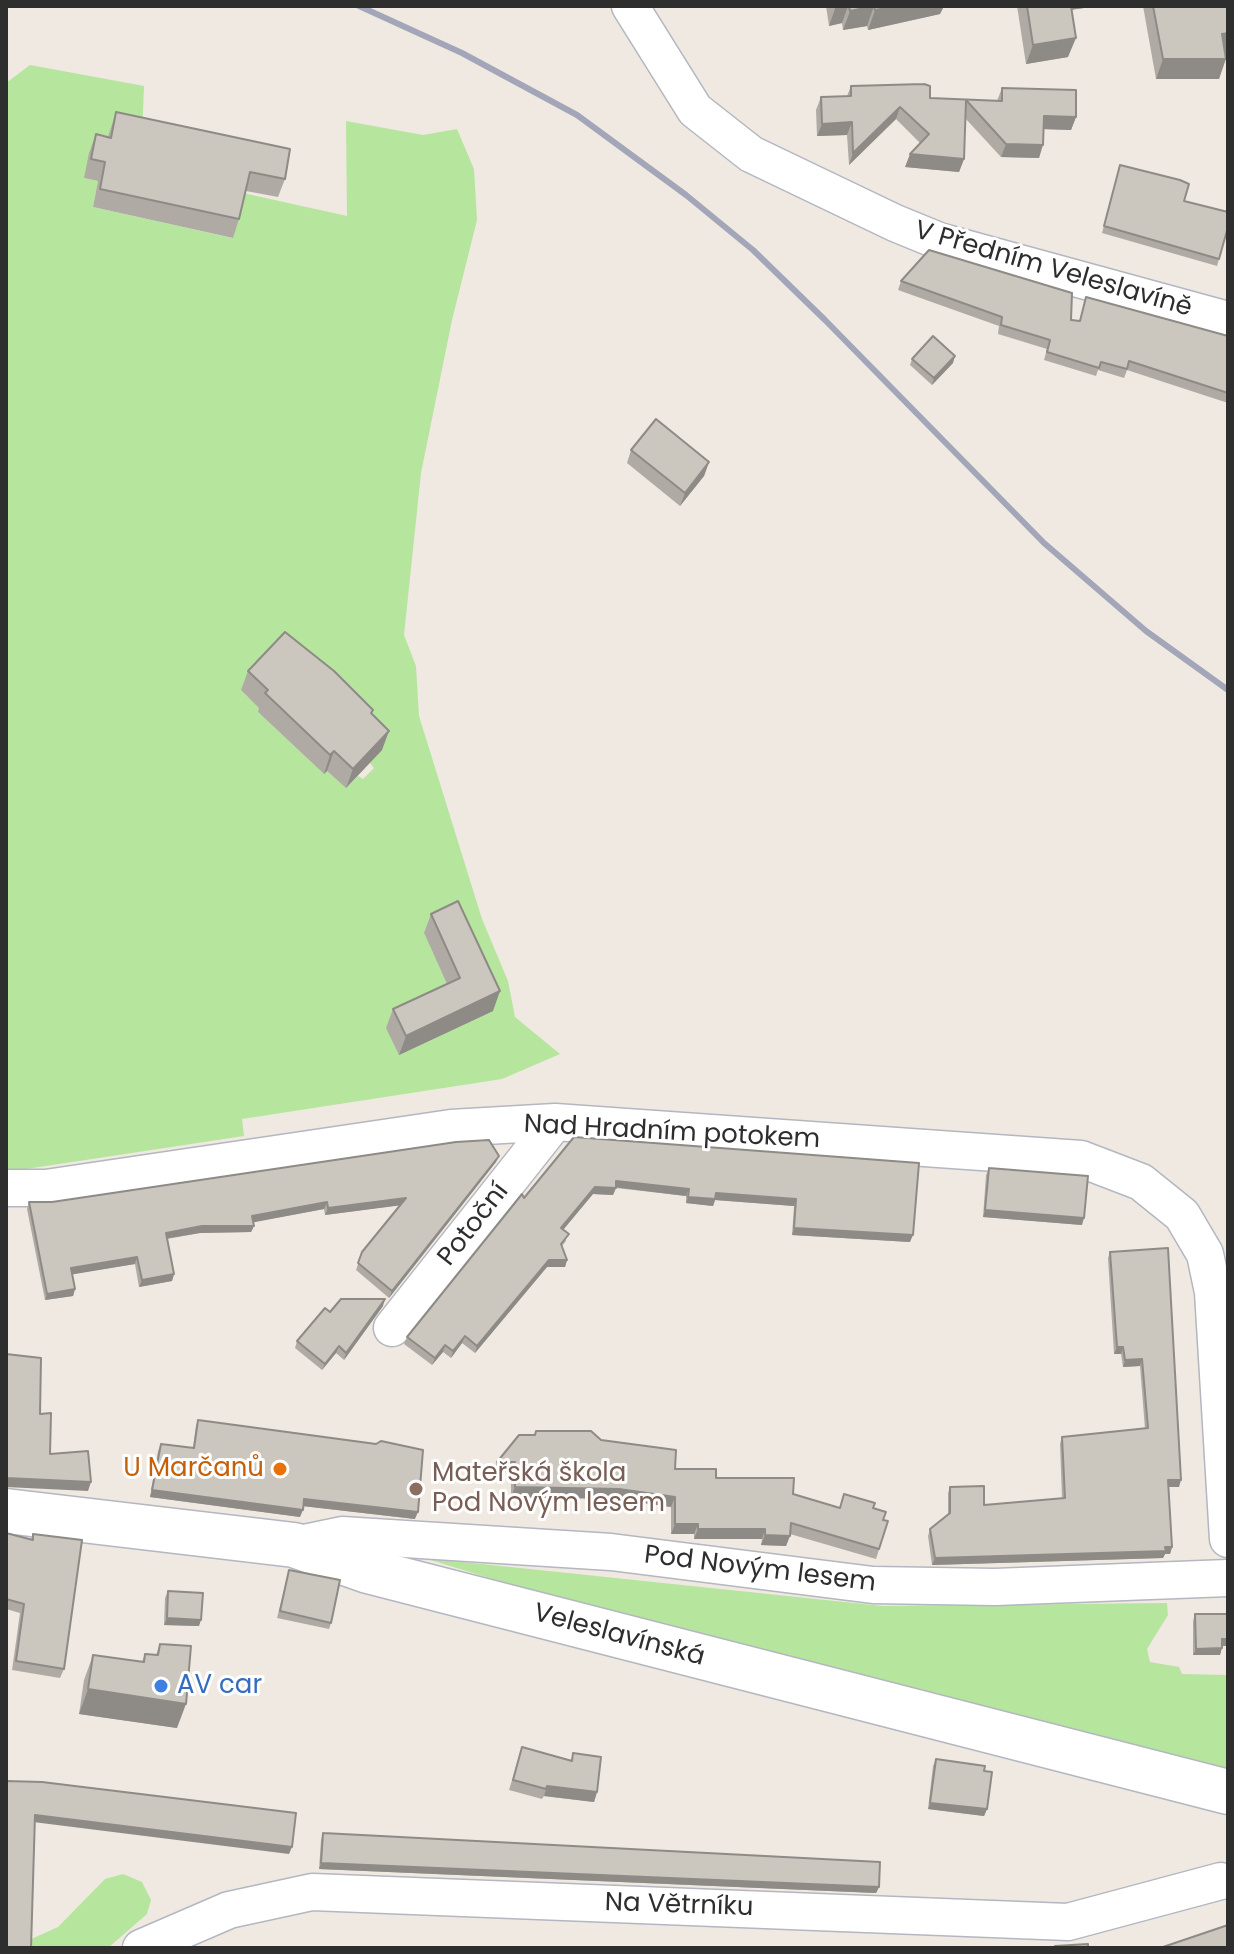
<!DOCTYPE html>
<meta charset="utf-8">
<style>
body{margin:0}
#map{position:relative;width:1234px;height:1954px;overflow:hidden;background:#efe9e1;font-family:Poppins,sans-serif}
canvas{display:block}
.frame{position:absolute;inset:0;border:8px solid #2e2e2e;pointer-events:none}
</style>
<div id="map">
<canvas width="1234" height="1954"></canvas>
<div class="frame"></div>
</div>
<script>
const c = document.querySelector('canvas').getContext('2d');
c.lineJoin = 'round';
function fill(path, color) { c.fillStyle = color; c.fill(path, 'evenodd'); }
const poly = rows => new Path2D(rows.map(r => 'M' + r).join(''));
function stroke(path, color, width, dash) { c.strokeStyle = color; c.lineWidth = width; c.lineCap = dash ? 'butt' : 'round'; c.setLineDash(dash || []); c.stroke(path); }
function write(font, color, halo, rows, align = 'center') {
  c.font = font + ' Poppins,sans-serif'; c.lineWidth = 6; c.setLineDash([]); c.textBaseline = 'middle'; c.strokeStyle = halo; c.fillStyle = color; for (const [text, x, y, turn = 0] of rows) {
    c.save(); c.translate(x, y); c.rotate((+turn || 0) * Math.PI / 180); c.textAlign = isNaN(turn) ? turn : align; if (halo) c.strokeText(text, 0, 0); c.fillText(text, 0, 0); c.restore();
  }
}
const green = poly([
 [30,65,144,86,142,137,104,156,84,178,98,181,93,207,232,238,243,193,347,216,346,121,423,135,457,129,474,169,477,220,452,320,421,473,404,635,416,666,419,716,482,919,508,981,515,1017,560,1054,502,1079,242,1119,244,1136,6,1172,6,83],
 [244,693,370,763,374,768,363,779,358,776,348,786,343,785,327,771,323,773,258,712,261,709],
 [424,933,493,1010,453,997],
 [424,1558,883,1606,1167,1603,1168,1615,1147,1649,1150,1662,1179,1667,1182,1674,1228,1675,1228,1769,1087,1747,669,1633],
 [123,1874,142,1882,151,1900,147,1914,108,1948,29,1948,29,1940,58,1927,105,1879]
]);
const street = poly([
 [630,6,695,110,751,154,895,223,939,241,1228,320],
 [6,1188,46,1188,451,1128,555,1122,1081,1159,1141,1182,1182,1215,1205,1254,1213,1292,1228,1539],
 [392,1328,555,1122],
 [294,1545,342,1535,611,1552,873,1585,995,1587,1228,1578],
 [141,1948,229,1910,312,1892,1068,1922,1221,1881]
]);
const secondary = poly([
 [6,1511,294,1545,368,1571,1228,1792]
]);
const rail = poly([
 [359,6,462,53,577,115,686,195,753,250,825,320,1044,543,1146,631,1228,690]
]);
const wall = poly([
 [826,6,944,6,940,14,868,30,867,26,843,30,842,23,829,26],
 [1017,6,1084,6,1084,8,1071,10,1068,57,1026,64],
 [1143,6,1228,6,1228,51,1225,52,1219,79,1156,79],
 [851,86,930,98,997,101,1002,88,1076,117,1071,130,1044,129,1039,158,1001,157,965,118,964,159,959,172,905,167,920,143,896,119,849,165,847,135,817,136,816,110,821,97,847,96],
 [116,112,285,179,278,197,246,191,239,219,233,238,93,207,98,181,84,178,89,153,96,134,108,137],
 [1120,165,1184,201,1219,259,1217,266,1102,233],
 [901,281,1080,321,1086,297,1228,336,1228,403,1127,370,1124,378,1098,370,1096,376,1044,360,1047,349,998,334,999,326,898,290],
 [912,359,953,363,932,385,910,365],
 [631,450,709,462,704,476,680,506,627,463],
 [248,671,373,710,372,714,382,750,346,788,327,771,324,774,258,712,259,708,241,690],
 [431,914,493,1011,399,1055,386,1028,393,1009,447,984,424,933],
 [574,1137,919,1163,910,1242,792,1235,794,1206,715,1200,713,1206,686,1203,686,1196,616,1188,613,1195,593,1194,563,1229,566,1241,562,1246,567,1260,565,1267,547,1267,475,1353,462,1343,451,1358,443,1352,432,1365,404,1344,407,1337,524,1198],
 [496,1162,389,1298,356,1270,362,1252,400,1205,325,1215,324,1209,253,1222,254,1226,251,1232,200,1233,167,1239,174,1274,172,1281,139,1287,135,1264,72,1274,75,1289,73,1296,45,1300,27,1209,29,1202,52,1202],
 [989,1168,1082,1225,983,1217,986,1175],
 [1110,1252,1179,1487,1168,1487,1172,1547,1170,1554,1165,1554,1163,1558,932,1565,928,1536,930,1529,948,1515,948,1493,950,1487,984,1505,1062,1498,1060,1444,1062,1437,1145,1429,1140,1366,1123,1367,1121,1354,1114,1354,1108,1258],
 [383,1306,344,1360,336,1353,322,1370,295,1348,297,1341,330,1312],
 [198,1420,415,1519,303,1506,300,1517,150,1497,158,1451,161,1444,193,1448,196,1426],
 [536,1431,601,1440,675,1469,793,1494,840,1508,844,1494,873,1508,883,1520,888,1521,876,1559,790,1534,786,1546,761,1545,762,1539,694,1539,694,1534,671,1534,671,1507,616,1499,511,1497,511,1472,494,1472,534,1435],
 [6,1533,31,1539,33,1534,64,1669,60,1678,12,1670,20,1613,6,1609],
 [289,1570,331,1623,329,1629,277,1618],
 [168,1591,199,1626,164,1625,165,1598],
 [1195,1614,1228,1646,1222,1646,1220,1655,1193,1655,1193,1621],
 [160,1644,177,1728,79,1714,84,1680,93,1655,142,1662,145,1654,156,1655],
 [522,1747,571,1760,573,1753,597,1792,594,1802,544,1796,542,1799,509,1790],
 [936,1759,984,1771,987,1809,984,1816,928,1809,933,1766],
 [323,1833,879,1887,876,1893,319,1869,321,1840]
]);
const shadedWall = poly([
 [836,6,848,6,842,23,829,26],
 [874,6,867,26,843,30,850,11],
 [895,6,944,6,940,14,868,30,875,10],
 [1063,6,1084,6,1084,8,1061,11],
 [1228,33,1228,51,1215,53,1222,34],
 [1076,38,1068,57,1026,64,1033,45],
 [1163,59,1226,59,1219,79,1156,79],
 [900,107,896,119,849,165,853,153],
 [1044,116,1076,117,1071,130,1040,129],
 [852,122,847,135,817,136,822,124],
 [1006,144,1043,145,1039,158,1001,157],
 [910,154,964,159,959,172,905,167],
 [955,356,953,363,932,385,934,378],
 [709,462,704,476,680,506,685,493],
 [389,731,382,750,346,788,353,769],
 [334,751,327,771,324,774,330,755],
 [500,991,493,1011,399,1055,406,1036],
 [499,1156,496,1162,389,1298,392,1291],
 [616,1181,689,1189,686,1196,613,1187],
 [595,1187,616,1188,613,1195,593,1194,559,1235,561,1228],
 [716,1193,796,1199,794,1206,715,1200,713,1206,686,1203,688,1197],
 [406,1198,403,1205,325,1215,328,1208],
 [327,1202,324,1209,250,1223,252,1216],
 [985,1210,1084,1218,1082,1225,983,1217],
 [202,1226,254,1226,251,1232,200,1233,163,1239,166,1233],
 [794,1228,913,1235,910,1242,792,1235],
 [137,1257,135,1264,69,1275,71,1268],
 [549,1260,567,1260,565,1267,547,1267,475,1353,477,1346],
 [174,1274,172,1281,139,1287,142,1280],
 [75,1289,73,1296,45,1300,47,1294],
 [385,1299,383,1306,344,1360,346,1353],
 [465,1336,462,1343,451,1358,453,1351],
 [445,1345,443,1352,432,1365,435,1358],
 [339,1346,336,1353,322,1370,325,1364],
 [1117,1347,1123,1347,1121,1354,1114,1354],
 [1142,1359,1140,1366,1123,1367,1125,1360],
 [497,1462,515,1462,511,1472,494,1472],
 [6,1478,91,1482,88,1491,6,1487],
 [1168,1480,1181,1480,1179,1487,1165,1487],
 [515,1487,619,1489,675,1497,671,1507,616,1499,511,1497],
 [152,1490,303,1510,300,1517,150,1497],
 [304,1499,418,1512,415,1519,302,1506],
 [675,1524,698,1524,694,1534,671,1534],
 [698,1529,765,1529,762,1539,694,1539],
 [765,1535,790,1536,786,1546,761,1545],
 [1172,1547,1170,1554,1165,1554,1163,1558,932,1565,935,1558],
 [167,1618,201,1620,199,1626,164,1625],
 [1222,1639,1228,1639,1228,1646,1220,1646],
 [1222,1648,1220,1655,1193,1655,1196,1649],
 [88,1689,186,1704,177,1728,79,1714],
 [547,1786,597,1792,594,1802,544,1796],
 [930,1803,987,1809,984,1816,928,1809],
 [35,1815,292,1847,289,1854,33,1822],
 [321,1863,879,1887,876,1893,319,1869]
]);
const building = poly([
 [849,6,896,6,875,10,874,6,850,11,849,6],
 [1027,6,1071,6,1076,38,1033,45,1027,6],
 [1153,6,1228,6,1228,33,1222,34,1226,59,1163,59,1153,6],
 [924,84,930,86,930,98,1002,101,1002,88,1076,90,1076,117,1044,116,1043,145,1006,144,966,100,964,159,910,154,929,134,900,107,853,153,852,122,822,124,821,97,851,96,851,86,924,84],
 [116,112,290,149,285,179,250,172,239,219,100,189,105,162,91,159,96,134,111,138,116,112],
 [1120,165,1180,180,1189,184,1184,201,1228,212,1228,227,1219,259,1104,226,1120,165],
 [929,250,1072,293,1071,320,1080,321,1086,297,1228,336,1228,393,1129,361,1127,369,1101,362,1099,368,1047,352,1050,340,1001,325,1002,317,901,281,929,250],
 [933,336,955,356,934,378,912,359,933,336],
 [656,419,709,462,685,493,631,450,656,419],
 [285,632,334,671,373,710,371,713,389,731,353,769,334,751,330,755,265,693,268,690,248,671,285,632],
 [458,901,500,991,406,1036,393,1009,460,978,431,914,458,901],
 [574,1137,919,1163,913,1235,794,1228,796,1199,716,1193,715,1199,688,1197,689,1189,616,1181,616,1188,595,1187,561,1228,569,1234,561,1244,567,1260,549,1260,477,1346,465,1336,453,1351,445,1345,435,1358,407,1337,522,1194,524,1198,574,1137],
 [489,1140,499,1156,392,1291,358,1263,362,1252,406,1198,328,1208,327,1202,252,1216,254,1226,202,1226,166,1233,174,1274,142,1280,137,1257,71,1268,75,1289,47,1294,29,1202,52,1202,456,1142,489,1140],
 [989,1168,1088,1176,1084,1218,985,1210,989,1168],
 [1168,1248,1181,1480,1168,1480,1172,1547,1165,1547,1166,1551,935,1558,930,1529,950,1513,950,1487,984,1486,984,1505,1065,1498,1062,1437,1148,1428,1142,1359,1125,1360,1123,1347,1117,1347,1110,1252,1168,1248],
 [341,1299,385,1299,346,1353,339,1346,325,1364,297,1341,325,1308,330,1312,341,1299],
 [6,1354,41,1358,40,1414,51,1413,50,1454,88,1451,91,1482,6,1478,6,1354],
 [198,1420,376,1444,381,1441,423,1450,418,1512,304,1499,303,1510,152,1490,161,1444,194,1448,198,1420],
 [536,1431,591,1431,601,1440,676,1450,675,1469,716,1469,716,1478,794,1478,793,1494,840,1508,844,1494,875,1503,873,1508,886,1512,883,1520,888,1521,879,1549,791,1523,790,1536,765,1535,765,1529,698,1529,698,1524,675,1524,675,1497,619,1489,515,1487,515,1462,497,1462,519,1435,535,1435,536,1431],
 [6,1533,33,1540,33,1534,82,1540,64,1669,16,1661,24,1604,6,1599,6,1533],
 [289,1570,340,1580,331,1623,280,1611,289,1570],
 [168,1591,203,1593,201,1620,167,1618,168,1591],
 [1195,1614,1228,1614,1228,1639,1222,1639,1222,1648,1196,1649,1195,1614],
 [160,1644,191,1646,186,1704,88,1689,93,1655,144,1662,145,1654,158,1655,160,1644],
 [522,1747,572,1761,573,1753,601,1757,597,1792,547,1786,546,1789,513,1780,522,1747],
 [936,1759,985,1766,984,1771,992,1772,987,1809,930,1803,936,1759],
 [6,1781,42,1782,296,1813,292,1847,35,1815,31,1948,6,1948,6,1781],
 [323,1833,880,1862,879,1887,321,1863,323,1833],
 [1228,1925,1228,1948,1160,1948,1228,1925],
 [1088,1944,1088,1948,1055,1948,1055,1946,1088,1944]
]);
const markers = [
 [280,1469,8,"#e8710a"],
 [416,1489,8,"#8d6e63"],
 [161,1686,8,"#3f7fe0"]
];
const streetNames = [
 ["V Předním Veleslavíně",1053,270,16],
 ["Nad Hradním potokem",672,1133,3],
 ["Potoční",474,1225,-52],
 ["Pod Novým lesem",760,1570,7],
 ["Veleslavínská",619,1636,15],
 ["Na Větrníku",679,1906,2]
];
const foodNames = [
 ["U Marčanů",264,1469]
];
const educationNames = [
 ["Mateřská škola",432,1474],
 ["Pod Novým lesem",432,1504]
];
const shopNames = [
 ["AV car",177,1686]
];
fill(green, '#b6e59e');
stroke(street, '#b4b7c1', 39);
stroke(secondary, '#b4b7c1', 47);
stroke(street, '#fff', 36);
stroke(secondary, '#fff', 44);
stroke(rail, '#a3a6b8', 6);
fill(wall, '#afaba4');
fill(shadedWall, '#8e8b86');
fill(building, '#cbc7bf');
stroke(building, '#8e8b86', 2);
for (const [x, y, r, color] of markers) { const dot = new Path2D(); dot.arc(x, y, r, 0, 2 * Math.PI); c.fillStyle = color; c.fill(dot); stroke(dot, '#fff', 3); }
write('26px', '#2e2e2e', '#fff', streetNames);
write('26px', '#c56008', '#fff', foodNames, 'right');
write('26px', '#785e54', '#fff', educationNames, 'left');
write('26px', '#366cbe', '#fff', shopNames, 'left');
</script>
